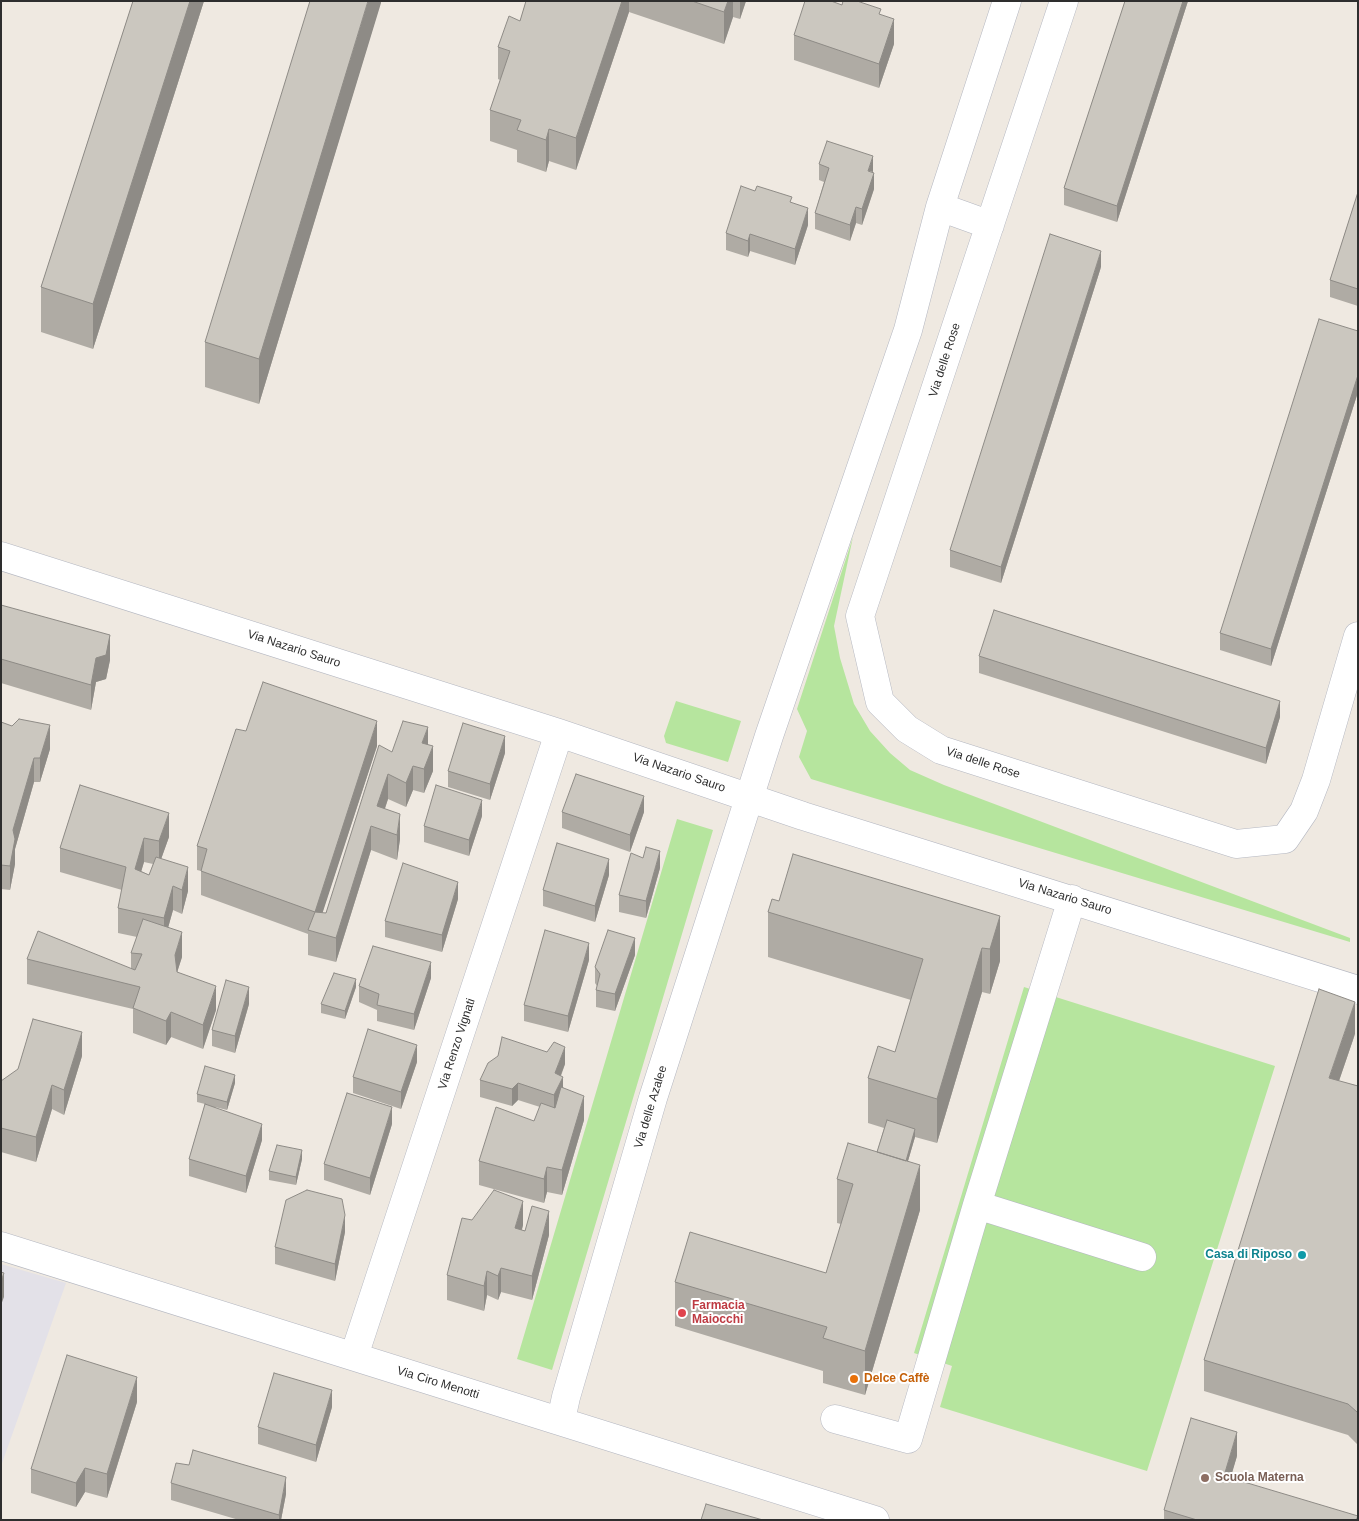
<!DOCTYPE html>
<meta charset="utf-8">
<style>
body{margin:0}
#map{position:relative;width:1359px;height:1521px;overflow:hidden;background:#efe9e1;font-family:Helvetica,sans-serif}
canvas{display:block}
.frame{position:absolute;inset:0;border:2px solid #2e2e2e;pointer-events:none}
</style>
<div id="map">
<canvas width="1359" height="1521"></canvas>
<div class="frame"></div>
</div>
<script>
const c = document.querySelector('canvas').getContext('2d');
c.lineJoin = 'round';
function fill(path, color) { c.fillStyle = color; c.fill(path, 'evenodd'); }
const poly = rows => new Path2D(rows.map(r => 'M' + r).join(''));
function stroke(path, color, width, dash) { c.strokeStyle = color; c.lineWidth = width; c.lineCap = dash ? 'butt' : 'round'; c.setLineDash(dash || []); c.stroke(path); }
function write(font, color, halo, rows, align = 'center') {
  c.font = font + ' Helvetica,sans-serif'; c.lineWidth = 4; c.setLineDash([]); c.textBaseline = 'middle'; c.strokeStyle = halo; c.fillStyle = color; for (const [text, x, y, turn = 0] of rows) {
    c.save(); c.translate(x, y); c.rotate((+turn || 0) * Math.PI / 180); c.textAlign = isNaN(turn) ? turn : align; if (halo) c.strokeText(text, 0, 0); c.fillText(text, 0, 0); c.restore();
  }
}
const industrial = poly([
 [1,1264,66,1283,1,1466]
]);
const green = poly([
 [853,537,834,626,840,658,854,704,870,731,890,753,910,770,944,785,1350,938,1350,942,811,779,799,757,807,731,797,709],
 [676,701,741,721,728,762,666,743,664,736],
 [677,819,713,830,552,1370,517,1359],
 [1024,987,1275,1066,1147,1471,940,1407,952,1366,914,1353]
]);
const minor = poly([
 [1064,1,860,616,880,702,907,729,941,750,1236,844,1285,839,1304,811,1316,780,1358,636],
 [940,207,990,225],
 [1,556,559,733,803,816,1358,990],
 [977,1205,1142,1257],
 [1,1246,875,1520],
 [354,1356,559,733],
 [835,1419,908,1439,977,1205,1072,899],
 [561,1420,566,1397,653,1098,769,736,908,330,940,207,1007,1]
]);
const wall = poly([
 [133,1,204,1,93,349,41,332,41,287],
 [381,1,259,404,205,387,205,342],
 [526,1,746,1,740,19,733,17,724,44,629,12,576,170,549,161,546,172,517,162,517,150,490,141,490,110,500,80,498,79,498,47,520,21],
 [1125,1,1188,1,1117,222,1064,205,1064,188],
 [842,5,881,15,894,44,879,88,794,60,794,35],
 [819,164,873,173,874,189,862,225,856,223,850,241,815,229,815,213,824,182,819,180],
 [1358,192,1358,306,1330,297,1330,280],
 [792,203,808,225,795,265,750,251,748,257,726,250,726,233],
 [1101,267,1001,583,950,567,950,550],
 [1358,331,1358,392,1271,666,1220,650,1220,633],
 [1,605,110,660,106,679,96,682,91,710,1,683],
 [979,656,1280,717,1266,764,979,673],
 [1,722,50,749,40,782,34,782,15,849,15,864,10,890,1,889],
 [246,731,377,746,322,913,326,913,392,752,428,745,433,771,424,793,413,790,406,807,388,799,385,809,400,839,397,860,371,850,336,962,308,955,308,934,201,895,201,871,197,870,197,846],
 [505,753,490,800,448,787,448,771],
 [80,785,169,837,161,859,188,891,182,914,173,910,168,928,182,957,177,972,216,1010,203,1049,171,1037,166,1045,133,1033,133,1009,27,984,27,959,131,969,131,953,137,937,118,933,118,908,122,890,60,872,60,848],
 [144,862,153,864,149,875,141,871],
 [562,812,644,812,630,852,562,828],
 [482,816,469,856,424,842,424,826],
 [660,868,646,918,619,912,619,895],
 [609,875,595,922,543,906,543,890],
 [458,899,442,952,385,937,385,921],
 [779,901,1000,916,1000,961,990,994,982,992,937,1143,915,1137,908,1161,920,1210,865,1395,823,1383,823,1371,675,1326,675,1282,826,1273,841,1224,837,1223,837,1179,877,1152,884,1128,868,1123,868,1078,895,1052,911,1000,768,957,768,912],
 [635,955,615,1011,596,1007,596,990,597,986,595,983,595,967],
 [589,960,568,1032,524,1021,524,1005],
 [431,978,414,1030,377,1021,377,1010,359,1002,359,986],
 [356,987,345,1019,321,1013,321,1004],
 [249,1004,235,1053,212,1046,212,1030],
 [1355,1034,1339,1081,1358,1086,1358,1443,1357,1444,1348,1435,1204,1391,1204,1360],
 [82,1056,64,1115,52,1109,36,1162,1,1152,1,1081],
 [417,1062,401,1109,353,1093,353,1077],
 [565,1064,561,1076,563,1087,584,1120,562,1195,547,1192,544,1203,479,1185,479,1161,534,1121,540,1107,518,1100,512,1106,480,1097,480,1080],
 [235,1083,227,1110,215,1107,262,1140,246,1193,189,1176,189,1159,205,1104,197,1102,197,1094],
 [392,1124,370,1195,324,1180,324,1164],
 [302,1159,296,1185,269,1180,269,1171],
 [472,1220,523,1225,522,1230,549,1235,532,1300,501,1292,498,1300,487,1295,484,1311,447,1300,447,1275],
 [345,1232,335,1281,275,1264,275,1247],
 [137,1402,107,1498,85,1492,76,1507,31,1493,31,1469],
 [332,1407,316,1462,258,1444,258,1427],
 [1237,1456,1230,1478,1358,1520,1164,1520,1164,1510],
 [189,1465,286,1494,281,1520,239,1520,171,1500,171,1483]
]);
const shadedWall = poly([
 [190,1,204,1,93,349,93,304],
 [368,1,381,1,381,3,259,404,259,359],
 [622,1,629,1,629,12,576,170,576,138],
 [728,1,733,1,733,17,724,44,724,12],
 [740,1,746,1,740,19],
 [1183,1,1188,1,1117,222,1117,206],
 [894,19,894,44,879,88,879,64],
 [549,129,549,161,546,172,546,140],
 [873,156,873,172,868,171],
 [874,173,874,189,862,225,862,209],
 [856,207,856,223,850,241,850,225],
 [808,208,808,225,795,265,795,249],
 [750,234,750,251,748,257,748,241],
 [1101,251,1101,267,1001,583,1001,567],
 [1358,375,1358,392,1271,666,1271,649],
 [110,635,110,660,106,679,96,682,91,710,91,685,96,658],
 [1280,701,1280,717,1266,764,1266,748],
 [377,721,377,746,316,933,315,912],
 [50,725,50,749,40,782,40,758],
 [428,727,428,752,422,743],
 [505,736,505,753,490,800,490,784],
 [433,746,433,771,424,793,424,769],
 [34,758,34,782,15,849,15,864,10,890,10,866,13,830],
 [413,766,413,790,406,807,406,783],
 [388,774,388,799,378,828,377,806],
 [644,796,644,812,630,852,630,835],
 [482,800,482,816,469,856,469,840],
 [169,813,169,837,159,865,159,841],
 [400,814,400,839,397,860,397,835],
 [371,826,371,850,336,962,336,938],
 [144,838,144,862,135,893,135,869],
 [660,851,660,868,646,918,646,901],
 [609,859,609,875,595,922,595,906],
 [188,867,188,891,182,914,182,890],
 [458,882,458,899,442,952,442,935],
 [173,886,173,910,164,942,164,918],
 [1000,916,1000,961,990,994,990,949],
 [182,932,182,957,175,979,175,955],
 [635,938,635,955,615,1011,615,994],
 [589,943,589,960,568,1032,568,1016],
 [982,948,982,992,937,1143,937,1099],
 [431,962,431,978,414,1030,414,1014],
 [356,979,356,987,345,1019,345,1011],
 [216,986,216,1010,203,1049,203,1025],
 [249,987,249,1004,235,1053,235,1036],
 [1355,1002,1355,1034,1329,1110,1329,1078],
 [171,1012,171,1037,166,1045,166,1021],
 [82,1032,82,1056,64,1115,64,1090],
 [417,1045,417,1062,401,1109,401,1092],
 [565,1047,565,1064,555,1090,555,1073],
 [235,1075,235,1083,227,1110,227,1102],
 [563,1077,563,1093,554,1111,554,1095],
 [518,1083,518,1100,512,1106,512,1089],
 [52,1085,52,1109,36,1162,36,1137],
 [584,1096,584,1120,562,1195,562,1170],
 [392,1107,392,1124,370,1195,370,1178],
 [262,1124,262,1140,246,1193,246,1176],
 [915,1129,915,1137,896,1202,896,1194],
 [302,1150,302,1159,296,1185,296,1177],
 [920,1165,920,1210,865,1395,865,1351],
 [547,1167,547,1192,544,1203,544,1179],
 [523,1201,523,1225,515,1253,515,1228],
 [549,1211,549,1235,532,1300,532,1276],
 [345,1215,345,1232,335,1281,335,1264],
 [501,1268,501,1292,498,1300,498,1276],
 [487,1271,487,1295,484,1311,484,1286],
 [4,1273,4,1297,1,1305,1,1281],
 [137,1377,137,1402,107,1498,107,1474],
 [332,1390,332,1407,316,1462,316,1445],
 [1358,1411,1358,1443,1357,1444,1357,1412],
 [1237,1432,1237,1456,1224,1501,1224,1476],
 [85,1468,85,1492,76,1507,76,1483],
 [286,1477,286,1494,281,1520,279,1520,279,1515]
]);
const building = poly([
 [133,1,190,1,93,304,41,287,133,1],
 [310,1,368,1,259,359,205,342,310,1],
 [526,1,622,1,576,138,549,129,546,140,517,130,521,120,490,110,510,51,498,47,509,16,520,21,526,1],
 [692,1,728,1,724,12,692,1],
 [805,1,831,1,842,5,843,1,857,1,881,9,879,14,894,19,879,64,794,35,805,1],
 [1125,1,1183,1,1117,206,1064,188,1125,1],
 [827,141,873,156,868,171,874,173,862,209,856,207,850,225,815,213,829,168,819,164,827,141],
 [741,186,755,191,757,186,792,197,790,202,808,208,795,249,750,234,748,241,726,233,741,186],
 [1358,192,1358,289,1330,280,1358,192],
 [1050,234,1101,251,1001,567,950,550,1050,234],
 [1319,319,1358,331,1358,375,1271,649,1220,633,1319,319],
 [1,605,110,635,106,655,96,658,91,685,1,659,1,605],
 [994,610,1280,701,1266,748,979,656,994,610],
 [263,682,377,721,315,912,201,871,207,849,197,846,236,729,246,731,263,682],
 [19,719,50,725,40,758,34,758,13,830,15,839,10,866,1,865,1,722,12,726,19,719],
 [403,721,428,727,422,743,433,746,424,769,413,766,406,783,388,774,377,806,400,814,397,835,371,826,336,938,308,930,315,912,326,913,379,745,392,752,403,721],
 [463,723,505,736,490,784,448,771,463,723],
 [576,774,644,796,630,835,562,812,576,774],
 [80,785,169,813,159,841,144,838,135,869,149,875,156,857,188,867,182,890,173,886,164,918,118,908,126,867,60,848,80,785],
 [436,785,482,800,469,840,424,826,436,785],
 [557,843,609,859,595,906,543,890,557,843],
 [646,847,660,851,646,901,619,895,631,853,643,858,646,847],
 [793,854,1000,916,990,949,982,948,937,1099,868,1078,878,1046,895,1052,923,959,768,912,772,899,779,901,793,854],
 [403,863,458,882,442,935,385,921,403,863],
 [143,919,182,932,175,955,177,972,216,986,203,1025,171,1012,166,1021,133,1008,140,987,27,959,38,931,135,970,142,954,131,953,143,919],
 [545,930,589,943,568,1016,524,1005,545,930],
 [608,930,635,938,615,994,596,990,600,974,595,967,608,930],
 [373,946,431,962,414,1014,377,1005,379,994,359,986,373,946],
 [334,973,356,979,345,1011,321,1004,334,973],
 [226,980,249,987,235,1036,212,1030,226,980],
 [1319,989,1355,1002,1329,1078,1358,1086,1358,1411,1357,1412,1348,1404,1204,1360,1319,989],
 [33,1019,82,1032,64,1090,52,1085,36,1137,1,1128,1,1081,18,1069,33,1019],
 [368,1029,417,1045,401,1092,353,1077,368,1029],
 [502,1037,547,1052,554,1042,565,1047,555,1073,563,1077,554,1095,518,1083,512,1089,480,1080,488,1063,498,1056,502,1037],
 [205,1066,235,1075,227,1102,197,1094,205,1066],
 [561,1087,584,1096,562,1170,547,1167,544,1179,479,1161,496,1107,534,1121,541,1103,555,1108,561,1087],
 [347,1093,392,1107,370,1178,324,1164,347,1093],
 [205,1104,262,1124,246,1176,189,1159,205,1104],
 [887,1120,915,1129,906,1161,877,1152,887,1120],
 [848,1143,920,1165,865,1351,823,1338,827,1327,675,1282,690,1232,826,1273,853,1184,837,1179,848,1143],
 [277,1145,302,1150,296,1177,269,1171,277,1145],
 [307,1190,342,1199,345,1215,335,1264,275,1247,286,1200,307,1190],
 [494,1190,523,1201,515,1228,525,1231,532,1206,549,1211,532,1276,501,1268,498,1276,487,1271,484,1286,447,1275,462,1218,472,1220,494,1190],
 [1,1272,4,1273,1,1281,1,1272],
 [67,1355,137,1377,107,1474,85,1468,76,1483,31,1469,67,1355],
 [274,1373,332,1390,316,1445,258,1427,274,1373],
 [1191,1418,1237,1432,1224,1476,1358,1516,1356,1520,1197,1520,1164,1510,1191,1418],
 [193,1450,286,1477,279,1515,171,1483,176,1463,189,1465,193,1450],
 [706,1504,763,1520,701,1520,706,1504]
]);
const markers = [
 [1302,1255,5,"#0f9aa8"],
 [682,1313,5,"#e0444e"],
 [854,1379,5,"#e8710a"],
 [1205,1478,5,"#8d6e63"]
];
const streetNames = [
 ["Via delle Rose",945,360,-72],
 ["Via Nazario Sauro",294,649,18],
 ["Via delle Rose",983,763,18],
 ["Via Nazario Sauro",679,773,19],
 ["Via Nazario Sauro",1065,897,17],
 ["Via Renzo Vignati",457,1044,-72],
 ["Via delle Azalee",651,1107,-73],
 ["Via Ciro Menotti",438,1383,17]
];
const cultureNames = [
 ["Casa di Riposo",1292,1255]
];
const healthNames = [
 ["Farmacia",692,1306],
 ["Maiocchi",692,1320]
];
const foodNames = [
 ["Delce Caffè",864,1379]
];
const educationNames = [
 ["Scuola Materna",1215,1478]
];
fill(industrial, '#e3e1e8');
fill(green, '#b6e59e');
stroke(minor, '#b4b7c1', 29);
stroke(minor, '#fff', 28);
fill(wall, '#afaba4');
fill(shadedWall, '#8e8b86');
fill(building, '#cbc7bf');
stroke(building, '#8e8b86', 1);
for (const [x, y, r, color] of markers) { const dot = new Path2D(); dot.arc(x, y, r, 0, 2 * Math.PI); c.fillStyle = color; c.fill(dot); stroke(dot, '#fff', 2); }
write('12px', '#2e2e2e', '#fff', streetNames);
write('bold 12px', '#0d838f', '#fff', cultureNames, 'right');
write('bold 12px', '#be3a42', '#fff', healthNames, 'left');
write('bold 12px', '#c56008', '#fff', foodNames, 'left');
write('bold 12px', '#785e54', '#fff', educationNames, 'left');
</script>
